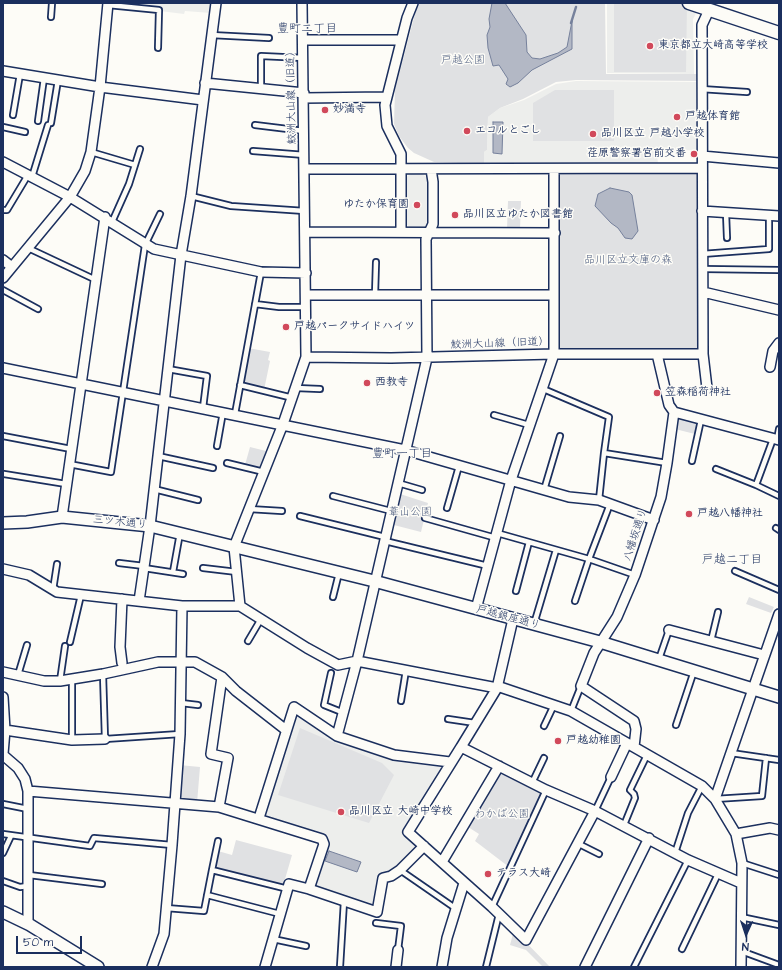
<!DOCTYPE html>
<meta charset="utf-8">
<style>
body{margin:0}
#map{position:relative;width:782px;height:970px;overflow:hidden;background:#fdfcf7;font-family:"Architects Daughter",sans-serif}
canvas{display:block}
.frame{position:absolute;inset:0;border:4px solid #1b2f5e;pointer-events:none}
.north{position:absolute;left:726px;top:914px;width:40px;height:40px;-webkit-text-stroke:3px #fdfcf7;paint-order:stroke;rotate:183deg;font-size:11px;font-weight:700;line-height:16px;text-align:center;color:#1b2f5e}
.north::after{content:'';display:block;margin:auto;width:14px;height:18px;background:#1b2f5e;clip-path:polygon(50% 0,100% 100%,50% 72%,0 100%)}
.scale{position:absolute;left:16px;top:936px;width:66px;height:18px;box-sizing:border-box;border:2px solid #1b2f5e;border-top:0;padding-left:5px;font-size:12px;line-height:14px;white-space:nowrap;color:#1b2f5e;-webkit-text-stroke:3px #fdfcf7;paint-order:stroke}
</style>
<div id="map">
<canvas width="782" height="970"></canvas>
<div class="frame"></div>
<div class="north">N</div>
<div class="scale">50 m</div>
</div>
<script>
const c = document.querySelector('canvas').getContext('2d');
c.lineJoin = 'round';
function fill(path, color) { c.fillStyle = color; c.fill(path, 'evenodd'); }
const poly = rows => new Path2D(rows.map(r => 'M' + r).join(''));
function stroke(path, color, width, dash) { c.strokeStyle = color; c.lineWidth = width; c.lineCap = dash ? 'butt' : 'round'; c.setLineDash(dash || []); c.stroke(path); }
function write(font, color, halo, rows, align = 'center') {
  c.font = font + ' "Architects Daughter","Klee One",sans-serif'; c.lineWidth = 3; c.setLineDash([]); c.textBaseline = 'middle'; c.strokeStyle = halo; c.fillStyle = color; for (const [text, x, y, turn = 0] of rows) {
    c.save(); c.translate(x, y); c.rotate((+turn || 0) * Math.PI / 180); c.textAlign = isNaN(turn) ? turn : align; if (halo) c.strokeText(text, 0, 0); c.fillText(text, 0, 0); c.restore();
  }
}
const built = poly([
 [111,3,212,3,211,13,185,11,184,14,160,11,160,8],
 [607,3,702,3,693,19,694,74,607,73],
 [576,81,698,82,698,150,657,151,658,165,484,164,484,152,487,150,488,117,500,108,524,100,556,84],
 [411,174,422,174,429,179,429,222,426,227,420,229,413,229,407,225,405,219,405,178],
 [298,712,334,736,385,757,438,763,443,767,422,807,404,832,420,846,389,874,375,907,372,908,314,888,314,884,325,848,329,847,327,836,263,816,293,715]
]);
const green = poly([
 [420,3,605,3,606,74,699,74,699,81,576,80,556,82,523,99,500,108,488,117,487,150,484,152,484,164,434,162,414,153,408,148,399,136,394,124,395,90,416,10],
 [614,3,687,3,686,72,614,72],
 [555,90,614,90,614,141,533,141,533,103],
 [702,168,703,354,554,354,554,169],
 [508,201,521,201,520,229,507,229],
 [248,348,270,352,268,360,270,361,264,390,242,384],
 [677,416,698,422,695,434,675,429],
 [250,447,270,452,263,470,245,465],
 [397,493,428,503,421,532,390,524],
 [749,597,774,607,771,613,746,604],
 [300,728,382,763,394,775,369,823,278,795],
 [179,765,200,767,197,803,176,801],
 [499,766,546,790,509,867,475,841,479,834,465,825],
 [236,840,292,855,283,886,213,868,218,851,232,855],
 [514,930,550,967,543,967,526,950,510,945]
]);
const water = poly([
 [492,3,505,3,526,35,527,52,532,58,540,59,558,53,567,47,572,21,572,49,532,70,518,83,510,87,506,84,508,79,499,65,493,66,488,48,487,35,490,27,489,19,492,3],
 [493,122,503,122,502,154,493,153,493,122],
 [610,188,629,192,632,195,638,231,632,239,625,238,618,228,611,223,595,206,598,194,610,188],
 [329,851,361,862,357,872,325,861,329,851]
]);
const stream = poly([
 [571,23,576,7]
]);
const service = poly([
 [108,5,159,10,158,48],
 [51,17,52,3],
 [211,35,269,38],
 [261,88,261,56,304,58],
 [701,89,747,92],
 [13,115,20,74],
 [38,121,44,78],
 [51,123,58,80],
 [255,125,304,131],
 [3,127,25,132],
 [253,151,305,155],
 [91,152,135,165],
 [32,177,48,125],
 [191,196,231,206,305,211],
 [3,210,7,210,28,175],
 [726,213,727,238],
 [112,222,129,184,140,149],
 [28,248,96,280],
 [702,254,769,249,769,215],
 [703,269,779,270],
 [3,290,38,309],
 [375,295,376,262],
 [255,304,279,307,306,307],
 [168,369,207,376,203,408],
 [240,385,293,398],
 [296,388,320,389],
 [541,388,609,417,604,453],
 [235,414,261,272],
 [494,415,529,425],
 [3,436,71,449],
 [773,439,756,485,779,496],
 [777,440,779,429],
 [217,446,223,412],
 [158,456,213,468],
 [692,461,701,420],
 [227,463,264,472],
 [69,464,111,472,145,245,160,214],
 [716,469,756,485],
 [4,474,66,484],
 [398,483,422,490],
 [154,489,198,500],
 [544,490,560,436],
 [333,496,391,511],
 [599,500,604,453,667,463],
 [610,504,589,559,635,575],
 [447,508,459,466],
 [249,509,282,511],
 [300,516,385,537],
 [425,518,496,538],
 [776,528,779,530],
 [497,533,589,559,575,601],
 [385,541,488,566],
 [119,563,144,566],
 [144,568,183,574],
 [203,568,237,572],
 [735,571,779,590],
 [173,572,180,533],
 [53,590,57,564],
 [516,591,529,542],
 [333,597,339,573],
 [534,624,556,550],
 [248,641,261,619],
 [711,641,718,612],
 [70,642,81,595],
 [659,659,669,630],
 [331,673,324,705,344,713],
 [103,674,105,739,180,734],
 [18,675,27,645],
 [72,680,72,740],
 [60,681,65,646],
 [401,701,406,670],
 [181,703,198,705],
 [571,711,581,686],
 [448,719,475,723],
 [676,725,694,671],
 [544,726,554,705],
 [731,753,779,760],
 [532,783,544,758],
 [715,799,762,796,766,758],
 [3,804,28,809],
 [595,811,611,777],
 [624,825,635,798,634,794,630,790,647,755],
 [3,834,90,846,94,838,172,845],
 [577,843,599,854],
 [3,853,11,836],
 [675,853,688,813,702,786],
 [742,863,779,875],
 [212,870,218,841],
 [400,870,455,908],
 [29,875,102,884],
 [3,881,20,887,28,886],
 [207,895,280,914],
 [492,907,546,790],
 [166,908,204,911,212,870,288,889],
 [741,917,779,925],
 [376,923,401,926,398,950],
 [273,939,306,946],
 [682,949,718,874],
 [741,951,779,965],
 [340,967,344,901],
 [486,967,499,914],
 [634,967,688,860]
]);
const minor = poly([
 [304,40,401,40],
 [3,71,100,87,203,100],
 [205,83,304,93],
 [304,98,386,97],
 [702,156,779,163],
 [3,162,70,197,154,249,261,272,306,273],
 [305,169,702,168],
 [702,211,779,216],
 [306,232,555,233],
 [401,232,401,154,387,126,385,105,407,18,413,3],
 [3,260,12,267],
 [3,278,70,197,85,171,91,152,100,87,108,3],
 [703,292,779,310],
 [306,295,554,295],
 [703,354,707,388],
 [306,357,391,358,554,354,703,354,702,25,709,10],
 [770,367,773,351,779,343],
 [3,368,405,450,569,497,599,500,654,520],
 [674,412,779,440],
 [62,517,105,217],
 [3,569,29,575,57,592,182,606,240,606,307,648,338,665,357,661,497,688],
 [122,599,120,647,122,663],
 [139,601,150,526,181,255,191,196,216,3],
 [240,606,234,547,283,424,306,357,302,3],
 [476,609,511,480,554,354,554,169],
 [513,619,497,688,461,747,546,790,595,811,688,860,741,883],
 [669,630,764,655],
 [3,672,44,681,60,681,103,674,158,662,195,662,222,677,236,691,286,730],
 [497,686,571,711,702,786,715,799,736,834,742,863,741,967],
 [3,697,5,730,3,754],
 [5,730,72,740,105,739],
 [337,736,357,661,427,358,426,239,433,224,433,182,431,169],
 [461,747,408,832,492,907,526,940,595,811],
 [634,747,636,729,634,721,581,686,594,653,617,617,635,575,661,497,667,463,674,412,669,405,657,354],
 [3,755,18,768,25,779,28,791,28,924],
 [611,777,627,743],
 [28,791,219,807,322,839,324,844,309,889,289,884,265,967],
 [715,799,779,614],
 [219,807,228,758,211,754,222,677],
 [259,818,294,707,337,736,394,755,450,762],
 [736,834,770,828,779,830],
 [442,862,499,766],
 [309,889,377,912,383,878,391,876,400,870,424,846],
 [152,967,164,934,172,845,180,734,182,606],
 [396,967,398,950],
 [442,967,447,938,464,883],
 [585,967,649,838]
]);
const tertiary = poly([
 [3,523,27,522,62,517,150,526,374,581,600,642,779,697],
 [3,912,30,925,98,967]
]);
const secondary = poly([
 [689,3,779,33]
]);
const markers = [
 [650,46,4,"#d1495b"],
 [325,110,4,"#d1495b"],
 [677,117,4,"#d1495b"],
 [467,131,4,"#d1495b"],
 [593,134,4,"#d1495b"],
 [694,154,4,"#d1495b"],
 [417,205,4,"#d1495b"],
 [455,215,4,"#d1495b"],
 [286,327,4,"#d1495b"],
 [367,383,4,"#d1495b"],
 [657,393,4,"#d1495b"],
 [689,514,4,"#d1495b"],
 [558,741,4,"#d1495b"],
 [341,812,4,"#d1495b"],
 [488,874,4,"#d1495b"]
];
const poiNames = [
 ["東京都立大崎高等学校",658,46],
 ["妙満寺",333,110],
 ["戸越体育館",685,117],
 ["エコルとごし",475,131],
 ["品川区立 戸越小学校",601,134],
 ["荏原警察署宮前交番",686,154,"right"],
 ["ゆたか保育園",409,205,"right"],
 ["品川区立ゆたか図書館",463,215],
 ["戸越パークサイドハイツ",294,327],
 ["西教寺",375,383],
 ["笠森稲荷神社",665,393],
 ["戸越八幡神社",697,514],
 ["戸越幼稚園",566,741],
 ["品川区立 大崎中学校",349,812],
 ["テラス大崎",496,874]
];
const parkNames = [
 ["戸越公園",463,61],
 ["品川区立文庫の森",628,261],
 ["葦山公園",410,513],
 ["わかば公園",502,815]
];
const streetNames = [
 ["鮫洲大山線（旧道）",292,95,-91],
 ["鮫洲大山線（旧道）",500,344,-2],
 ["三ツ木通り",120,523,6],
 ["八幡坂通り",636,535,-72],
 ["戸越銀座通り",508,618,15]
];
const neighbourhoodNames = [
 ["豊町二丁目",307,29],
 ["豊町一丁目",402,454],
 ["戸越二丁目",732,560]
];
fill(built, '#edeeec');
fill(green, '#e0e1e3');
fill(water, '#b3b8c5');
stroke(water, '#76819c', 1);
stroke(stream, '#76819c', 2.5);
stroke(service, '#1b2f5e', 8);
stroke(minor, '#1b2f5e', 12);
stroke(tertiary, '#1b2f5e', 14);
stroke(secondary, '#1b2f5e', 15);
stroke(service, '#fdfcf7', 4.5);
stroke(minor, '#fdfcf7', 9);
stroke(tertiary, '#fdfcf7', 11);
stroke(secondary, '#fdfcf7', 12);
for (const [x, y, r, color] of markers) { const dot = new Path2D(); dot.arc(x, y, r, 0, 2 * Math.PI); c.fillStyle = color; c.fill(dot); stroke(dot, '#fdfcf7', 1.5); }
write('bold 11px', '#1b2f5e', '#fdfcf7', poiNames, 'left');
write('11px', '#4c5c7f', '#fdfcf7', parkNames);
write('11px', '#1b2f5e', '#fdfcf7', streetNames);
write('12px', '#1b2f5e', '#fdfcf7', neighbourhoodNames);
</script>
